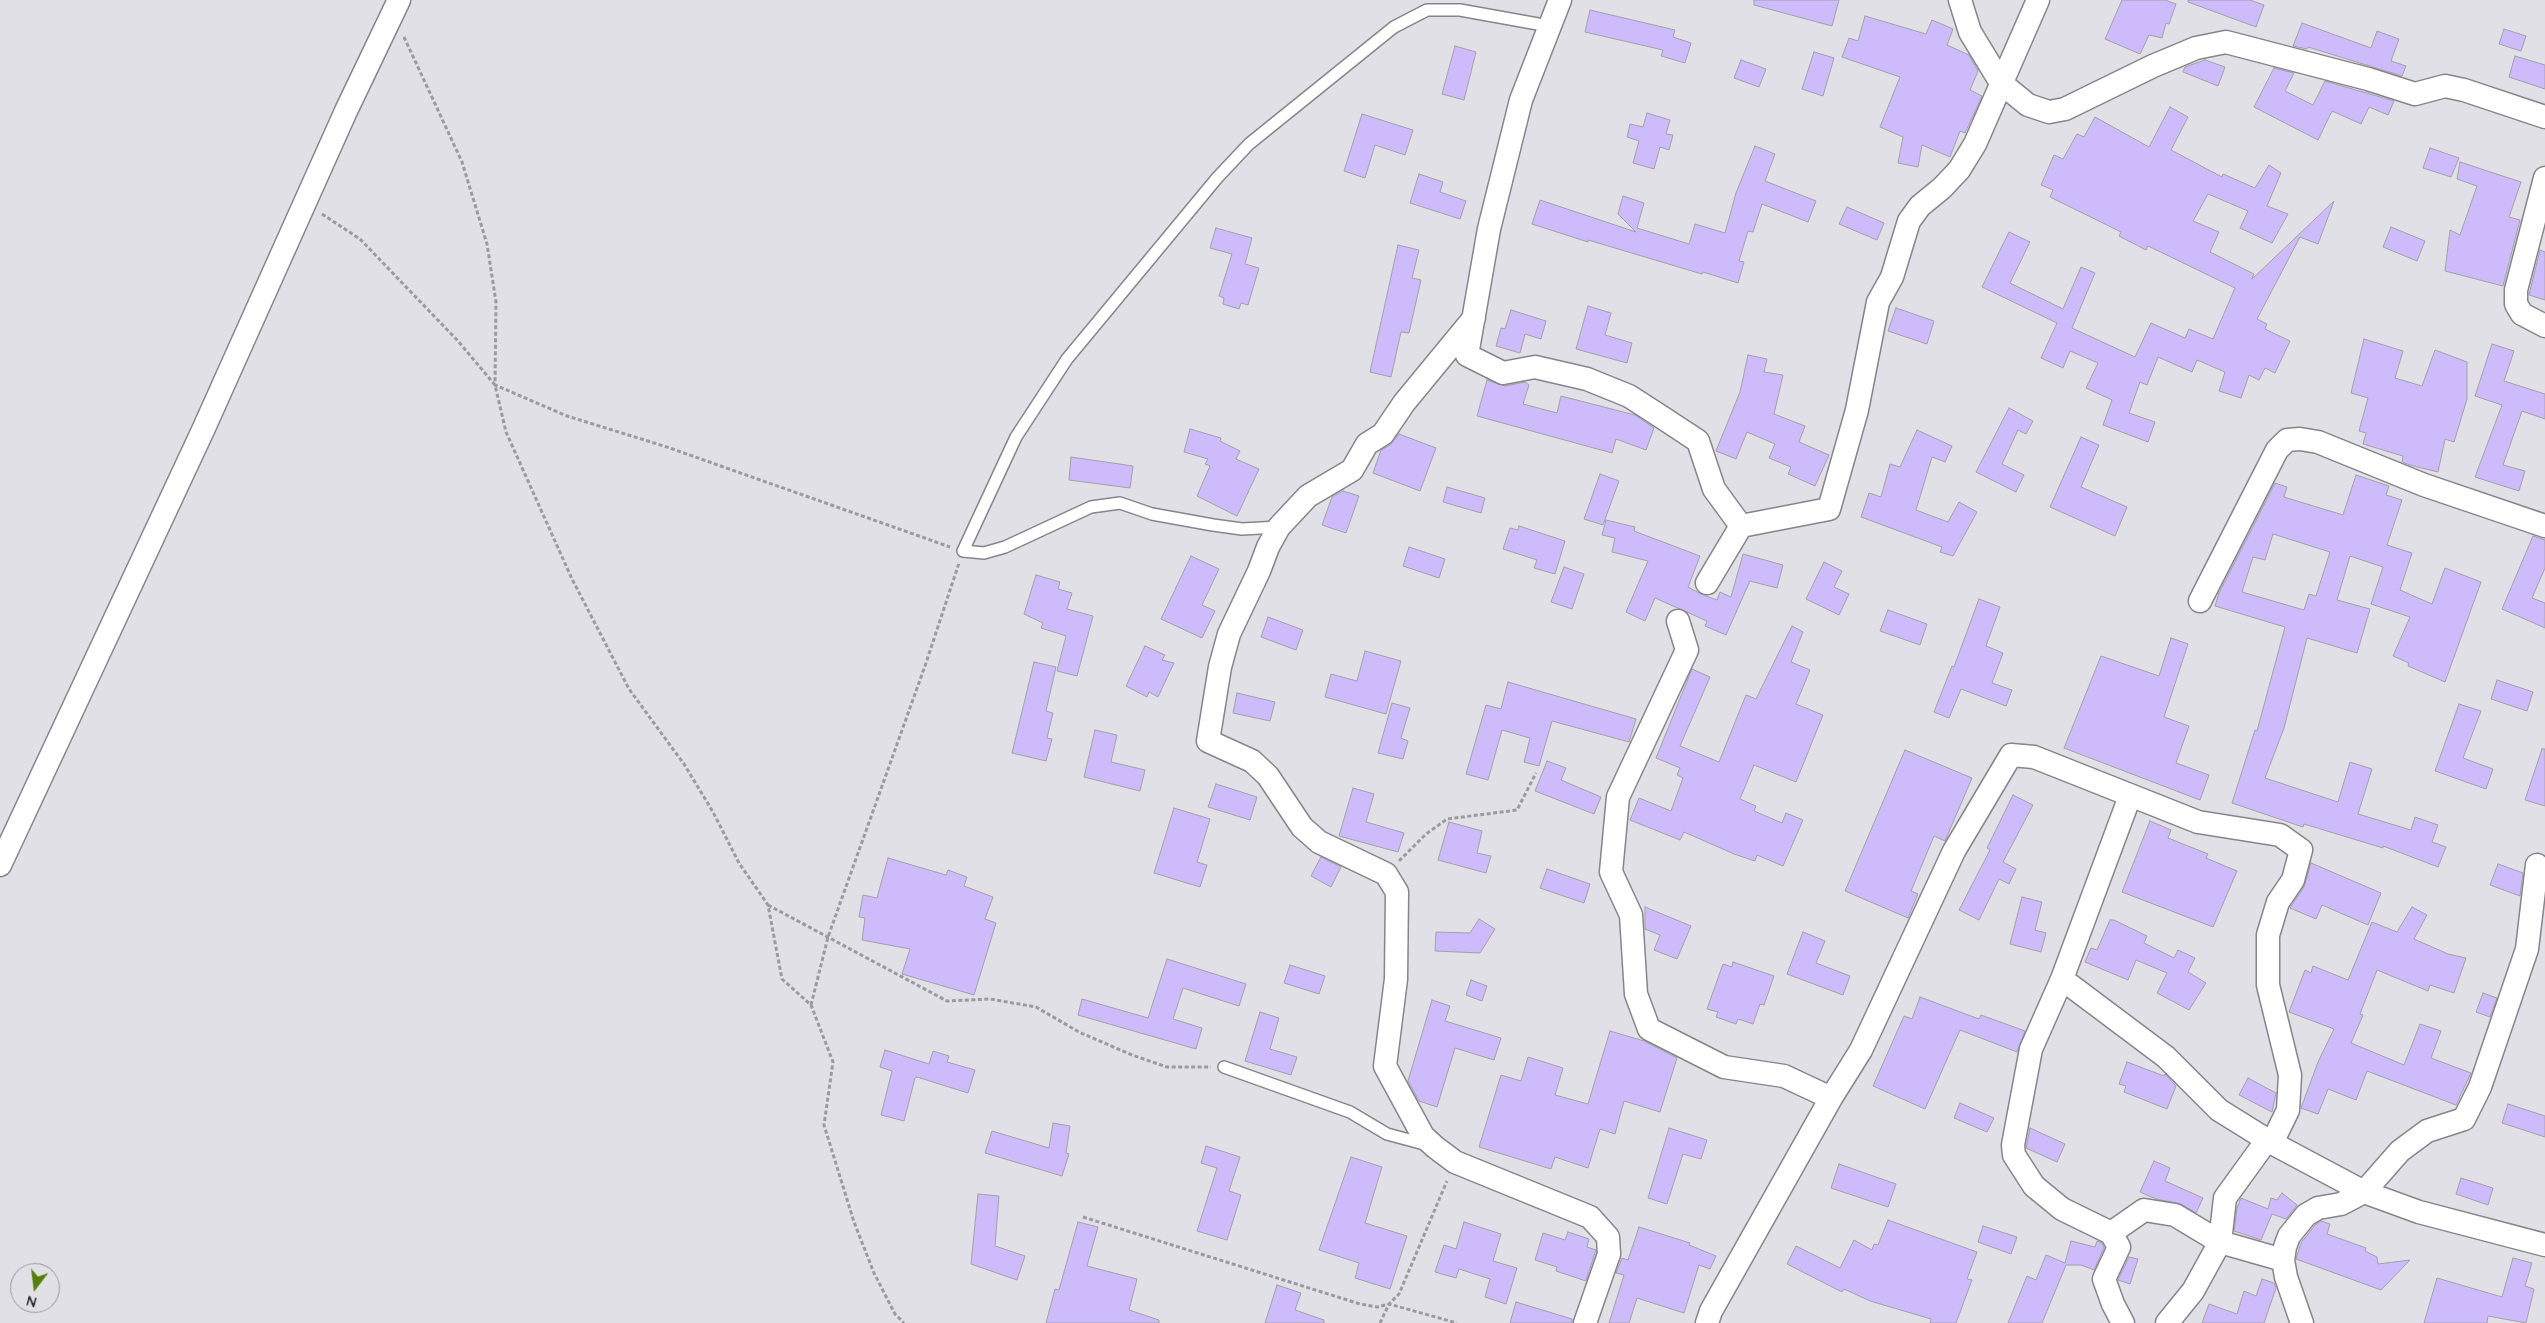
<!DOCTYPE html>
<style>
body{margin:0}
#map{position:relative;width:2545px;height:1323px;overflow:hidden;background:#e2e0e7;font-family:Quicksand,sans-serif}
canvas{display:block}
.north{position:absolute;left:10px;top:1263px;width:50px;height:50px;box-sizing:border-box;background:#e2e0e7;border:1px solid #99989d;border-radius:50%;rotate:195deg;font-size:14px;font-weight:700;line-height:20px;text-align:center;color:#2b2b2d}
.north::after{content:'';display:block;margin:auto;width:18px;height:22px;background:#52800a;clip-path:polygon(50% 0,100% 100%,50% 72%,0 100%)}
</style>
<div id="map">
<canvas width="2545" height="1323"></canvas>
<div class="north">N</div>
</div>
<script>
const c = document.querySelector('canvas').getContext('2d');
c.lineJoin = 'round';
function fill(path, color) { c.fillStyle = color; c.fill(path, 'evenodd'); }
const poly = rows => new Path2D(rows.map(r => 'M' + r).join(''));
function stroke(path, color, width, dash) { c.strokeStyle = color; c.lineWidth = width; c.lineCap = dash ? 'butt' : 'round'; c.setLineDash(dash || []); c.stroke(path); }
const building = poly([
 [1754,0,1839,0,1832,26,1754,5,1754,0],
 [2122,0,2165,0,2176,4,2169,24,2166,23,2162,38,2149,35,2140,54,2105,39,2122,0],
 [2188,0,2250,0,2264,5,2256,27,2188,2,2188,0],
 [1590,10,1675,30,1673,37,1691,43,1685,63,1661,56,1663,50,1585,32,1590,10],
 [1865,16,1926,34,1932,20,1953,29,1947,45,1969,55,1978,71,1970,90,1982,96,1965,133,1960,131,1950,157,1922,145,1918,167,1898,163,1903,137,1880,127,1900,77,1842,57,1849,38,1858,41,1865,16],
 [2302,23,2371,48,2377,31,2399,39,2391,61,2406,66,2402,76,2308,47,2307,49,2293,46,2302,23],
 [2504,29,2526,36,2521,51,2499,44,2504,29],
 [1455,46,1476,52,1464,100,1442,94,1455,46],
 [1814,52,1834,58,1823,96,1802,89,1814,52],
 [2515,56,2545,65,2545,89,2509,77,2515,56],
 [1741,60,1766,69,1759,87,1734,78,1741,60],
 [2205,60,2225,67,2218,86,2183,72,2185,67,2205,60],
 [2274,68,2294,73,2285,91,2313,105,2325,81,2394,101,2388,115,2369,107,2361,124,2332,111,2318,140,2254,107,2274,68],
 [2170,107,2188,117,2171,150,2222,177,2223,174,2255,188,2269,165,2281,173,2267,206,2288,214,2272,243,2240,228,2248,211,2208,194,2193,221,2219,232,2210,252,2254,274,2252,279,2334,201,2318,244,2300,237,2257,319,2267,324,2265,329,2290,341,2275,373,2265,368,2259,380,2249,375,2241,398,2219,391,2225,372,2197,360,2192,372,2158,357,2147,385,2140,382,2129,413,2155,422,2148,442,2103,425,2112,400,2086,388,2098,363,2070,351,2063,368,2041,358,2057,323,1982,287,2009,232,2030,242,2010,283,2063,309,2081,267,2095,273,2072,328,2135,357,2151,323,2185,338,2189,329,2213,339,2235,288,2148,246,2146,250,2119,236,2121,232,2050,197,2053,190,2041,185,2054,155,2063,159,2077,134,2084,137,2095,117,2149,147,2170,107],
 [1647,113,1670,120,1666,134,1673,135,1669,150,1660,147,1654,169,1633,163,1639,141,1627,137,1630,124,1643,127,1647,113],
 [1362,114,1413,130,1405,155,1375,145,1365,178,1344,171,1362,114],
 [1755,146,1775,154,1765,181,1816,201,1808,222,1762,204,1753,232,1748,231,1739,261,1744,262,1738,283,1703,272,1702,274,1588,240,1588,242,1532,224,1540,200,1636,232,1618,214,1623,196,1644,203,1637,228,1689,244,1695,224,1725,233,1736,193,1755,146],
 [2430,148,2459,158,2451,177,2423,168,2430,148],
 [2460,162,2521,182,2509,217,2520,220,2503,286,2445,271,2450,230,2460,235,2477,186,2457,179,2460,162],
 [1419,174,1443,182,1440,192,1466,201,1460,219,1410,203,1419,174],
 [1847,207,1884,223,1877,240,1839,224,1847,207],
 [2391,227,2425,241,2417,261,2383,247,2391,227],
 [1216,228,1252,238,1245,264,1259,268,1248,305,1241,303,1239,309,1223,304,1224,298,1219,296,1232,254,1210,248,1216,228],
 [1398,245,1419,250,1412,278,1421,280,1409,333,1401,332,1391,377,1370,372,1398,245],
 [2540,250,2545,252,2545,300,2529,295,2540,250],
 [1588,306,1611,313,1605,335,1632,343,1627,363,1576,349,1588,306],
 [1896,308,1934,321,1927,344,1888,331,1896,308],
 [1511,310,1546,321,1541,339,1525,334,1520,353,1496,346,1501,328,1505,329,1511,310],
 [2364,339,2403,351,2395,378,2422,386,2435,350,2467,362,2467,399,2454,442,2445,439,2438,472,2410,465,2402,462,2403,456,2363,444,2366,433,2359,431,2368,398,2351,393,2364,339],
 [2492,344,2514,351,2504,381,2545,394,2545,419,2522,411,2503,465,2525,471,2519,491,2475,477,2502,405,2475,396,2492,344],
 [1748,355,1767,359,1764,372,1783,375,1774,414,1805,426,1799,442,1829,455,1815,486,1788,474,1791,467,1769,458,1775,444,1747,432,1736,459,1716,451,1740,392,1748,355],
 [1487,380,1505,386,1525,382,1529,385,1523,404,1557,413,1561,396,1635,415,1654,428,1646,450,1616,439,1612,453,1477,416,1487,380],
 [2009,408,2033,421,2026,434,2018,430,2002,464,2024,475,2016,492,1976,472,2009,408],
 [1190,429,1221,438,1220,441,1240,451,1236,459,1259,469,1237,516,1197,496,1210,466,1205,464,1208,459,1184,452,1190,429],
 [1917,430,1952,446,1945,462,1932,457,1916,510,1948,522,1959,502,1977,512,1953,556,1940,552,1942,547,1861,517,1869,493,1881,497,1890,464,1900,467,1917,430],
 [1399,434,1436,448,1420,491,1373,473,1381,450,1390,445,1399,434],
 [2081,437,2099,445,2081,487,2127,507,2115,536,2050,507,2081,437],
 [1071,457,1133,466,1130,488,1069,480,1071,457],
 [1600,474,1619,481,1603,525,1584,519,1600,474],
 [2356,475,2389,486,2386,495,2402,500,2387,545,2412,553,2400,590,2432,604,2445,568,2481,582,2445,682,2408,666,2409,663,2393,656,2410,617,2371,604,2383,567,2350,556,2337,600,2370,609,2357,653,2307,638,2284,728,2265,778,2338,802,2350,762,2372,769,2358,814,2411,830,2415,817,2438,825,2432,842,2446,847,2438,867,2383,846,2383,848,2304,824,2303,827,2232,803,2255,730,2257,731,2285,627,2215,606,2219,593,2275,483,2287,487,2284,497,2343,515,2356,475],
 [2273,534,2330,552,2316,596,2309,594,2304,610,2242,592,2253,557,2265,560,2273,534],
 [1447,487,1485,498,1481,513,1443,502,1447,487],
 [1343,491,1359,496,1346,533,1322,525,1332,497,1343,491],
 [1606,520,1635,527,1634,531,1700,556,1688,587,1701,594,1717,600,1720,592,1731,597,1743,554,1783,565,1777,588,1750,581,1726,635,1705,626,1707,621,1655,598,1645,621,1626,612,1648,561,1612,552,1615,538,1602,535,1606,520],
 [1519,526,1565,541,1555,574,1534,568,1537,560,1503,549,1510,528,1518,530,1519,526],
 [2533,536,2545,540,2545,568,2532,598,2545,603,2545,628,2502,609,2533,536],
 [1409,547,1445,559,1439,578,1403,566,1409,547],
 [1191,556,1219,569,1202,605,1215,611,1202,638,1161,619,1191,556],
 [1824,562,1842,571,1834,587,1849,594,1839,615,1806,599,1824,562],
 [1564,567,1584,574,1572,609,1551,602,1564,567],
 [1036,575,1060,582,1058,589,1072,593,1067,609,1093,616,1077,676,1057,671,1066,636,1041,628,1043,623,1024,614,1036,575],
 [1979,599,2000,607,1986,646,2003,653,1992,683,2012,690,2006,706,1961,689,1949,718,1934,712,1952,666,1954,667,1979,599],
 [1888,610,1927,624,1920,645,1880,631,1888,610],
 [1268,617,1303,630,1296,650,1261,637,1268,617],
 [1792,626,1803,632,1791,662,1810,670,1796,704,1823,715,1796,782,1754,765,1740,799,1756,806,1754,811,1782,823,1786,813,1803,820,1783,866,1757,855,1755,861,1734,854,1684,832,1680,840,1630,820,1639,798,1671,811,1683,778,1677,775,1680,768,1656,758,1692,669,1710,677,1680,746,1719,762,1746,695,1756,699,1792,626],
 [2171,638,2188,644,2164,717,2189,726,2176,763,2209,775,2200,800,2064,748,2101,656,2159,676,2171,638],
 [1145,646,1165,655,1162,660,1174,663,1158,697,1149,692,1147,697,1126,686,1145,646],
 [1365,651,1401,661,1386,714,1325,697,1331,674,1357,681,1365,651],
 [1034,662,1056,667,1046,711,1053,713,1047,738,1052,739,1046,761,1012,753,1034,662],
 [2497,680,2533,692,2527,711,2491,699,2497,680],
 [1508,682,1636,719,1629,742,1552,721,1539,766,1524,762,1530,738,1502,730,1488,780,1466,774,1486,705,1501,709,1508,682],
 [1237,693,1275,702,1270,721,1233,713,1237,693],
 [1392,703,1410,708,1401,738,1408,741,1403,759,1378,753,1392,703],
 [2459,704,2481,711,2463,758,2493,769,2486,789,2435,771,2459,704],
 [1095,730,1117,735,1111,762,1145,770,1140,791,1084,777,1095,730],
 [2542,749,2545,749,2545,806,2525,800,2542,749],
 [1905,750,1972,778,1945,841,1934,836,1911,891,1918,894,1908,918,1845,891,1905,750],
 [1547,761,1566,768,1561,780,1601,797,1594,814,1535,791,1547,761],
 [1216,784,1257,797,1250,820,1208,807,1216,784],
 [1353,788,1374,794,1366,822,1404,833,1398,852,1339,836,1353,788],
 [2013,795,2033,805,2003,862,2016,869,2009,884,1999,879,1979,920,1959,910,1990,850,1987,848,2013,795],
 [1174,808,1210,819,1197,862,1207,865,1200,887,1154,873,1174,808],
 [2150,821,2171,830,2168,838,2208,854,2206,858,2237,871,2213,927,2122,892,2150,821],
 [1449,822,1482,831,1477,853,1491,856,1486,873,1438,860,1449,822],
 [1321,857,1341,867,1331,887,1311,876,1321,857],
 [888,858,946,875,948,870,967,877,964,886,993,897,985,919,996,923,974,995,902,974,910,949,862,940,865,918,859,917,863,895,877,898,888,858],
 [2311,863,2381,893,2368,925,2322,905,2316,919,2290,908,2304,887,2311,863],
 [2498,864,2523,873,2520,896,2490,885,2498,864],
 [1547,869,1590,884,1584,903,1540,888,1547,869],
 [2022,897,2042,902,2035,930,2046,933,2041,952,2010,944,2022,897],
 [1645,907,1691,926,1677,959,1654,950,1660,935,1645,929,1645,907],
 [2412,907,2427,915,2414,939,2448,954,2466,958,2454,993,2430,985,2428,991,2377,970,2360,1014,2363,1015,2351,1043,2404,1065,2420,1024,2441,1031,2431,1058,2471,1073,2456,1105,2367,1071,2356,1100,2328,1089,2318,1114,2301,1108,2318,1062,2334,1029,2289,1012,2305,970,2311,973,2313,966,2348,980,2372,922,2397,932,2412,907],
 [1479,919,1495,929,1480,953,1435,951,1436,932,1470,933,1479,919],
 [2110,920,2114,920,2147,936,2144,943,2174,958,2178,950,2195,958,2188,972,2206,983,2189,1010,2157,993,2167,973,2136,960,2128,980,2085,962,2091,948,2097,950,2110,920],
 [1803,932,1825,941,1816,963,1850,976,1843,995,1787,974,1803,932],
 [1167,959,1246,984,1239,1006,1183,988,1173,1019,1202,1028,1196,1049,1078,1015,1082,999,1148,1018,1167,959],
 [1733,962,1774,976,1764,1005,1760,1004,1753,1024,1738,1019,1736,1024,1716,1017,1718,1012,1707,1009,1723,964,1732,967,1733,962],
 [1290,965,1325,976,1319,994,1284,983,1290,965],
 [1471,980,1487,986,1482,1001,1466,995,1471,980],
 [2483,993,2497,998,2490,1017,2476,1012,2483,993],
 [1920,997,1979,1019,1981,1015,2025,1031,2017,1052,1960,1030,1925,1109,1873,1086,1904,1016,1912,1019,1920,997],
 [1432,1000,1450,1006,1445,1021,1501,1038,1494,1060,1455,1048,1437,1107,1419,1101,1408,1081,1432,1000],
 [1260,1012,1279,1018,1270,1049,1297,1057,1291,1075,1245,1061,1260,1012],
 [1610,1031,1644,1041,1677,1058,1660,1112,1624,1101,1615,1134,1600,1129,1588,1168,1555,1157,1551,1169,1479,1147,1501,1075,1521,1081,1528,1057,1563,1068,1555,1095,1588,1104,1610,1031],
 [885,1050,929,1064,933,1051,949,1056,947,1062,975,1070,968,1093,917,1077,915,1078,904,1121,881,1115,892,1071,880,1067,885,1050],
 [2127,1062,2164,1076,2165,1074,2176,1086,2167,1109,2124,1092,2126,1086,2119,1084,2127,1062],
 [2248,1078,2276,1093,2272,1112,2239,1095,2248,1078],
 [1960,1103,1994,1118,1987,1132,1954,1118,1960,1103],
 [2508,1104,2545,1116,2545,1137,2502,1123,2508,1104],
 [1053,1123,1070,1126,1066,1153,1069,1154,1062,1176,985,1153,992,1131,1049,1148,1053,1123],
 [1669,1128,1707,1140,1701,1159,1683,1154,1667,1204,1648,1198,1669,1128],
 [2030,1128,2065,1144,2057,1162,2026,1148,2030,1128],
 [1206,1146,1240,1157,1229,1191,1241,1195,1227,1240,1197,1231,1217,1168,1201,1163,1206,1146],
 [1351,1157,1382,1167,1365,1223,1407,1236,1390,1289,1355,1278,1359,1263,1319,1250,1351,1157],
 [2154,1161,2170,1168,2165,1181,2203,1198,2196,1213,2181,1204,2156,1199,2140,1192,2154,1161],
 [1839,1164,1896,1184,1888,1207,1831,1188,1839,1164],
 [2461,1178,2493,1188,2488,1205,2456,1194,2461,1178],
 [2282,1193,2297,1205,2286,1219,2272,1214,2261,1240,2234,1231,2237,1208,2241,1198,2268,1209,2271,1198,2277,1200,2282,1193],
 [978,1194,999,1196,995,1246,1025,1256,1017,1280,971,1264,978,1194],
 [1888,1220,1977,1252,1967,1279,1972,1280,1956,1323,1930,1323,1931,1319,1870,1301,1844,1289,1842,1292,1787,1264,1796,1246,1840,1268,1854,1240,1872,1250,1874,1244,1878,1245,1888,1220],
 [2321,1221,2330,1224,2327,1234,2366,1248,2365,1251,2377,1257,2378,1264,2410,1260,2381,1290,2296,1259,2301,1243,2315,1225,2321,1221],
 [1078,1222,1098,1227,1087,1266,1137,1279,1129,1310,1159,1320,1159,1323,1046,1323,1055,1289,1059,1290,1078,1222],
 [1464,1222,1501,1234,1493,1261,1517,1268,1506,1304,1485,1297,1490,1279,1459,1269,1456,1278,1435,1272,1444,1245,1456,1249,1464,1222],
 [1983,1226,2017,1237,2011,1254,1978,1242,1983,1226],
 [1639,1227,1690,1243,1689,1245,1716,1256,1710,1269,1699,1265,1684,1313,1637,1298,1629,1323,1609,1323,1624,1275,1616,1273,1622,1258,1628,1260,1639,1227],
 [1568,1232,1589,1239,1587,1247,1596,1250,1586,1281,1556,1271,1557,1267,1535,1260,1543,1233,1565,1240,1568,1232],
 [2071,1241,2095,1247,2097,1241,2102,1243,2104,1248,2094,1270,2081,1265,2066,1265,2042,1323,2008,1323,2027,1276,2036,1280,2046,1255,2065,1263,2071,1241],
 [2129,1257,2138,1259,2130,1284,2118,1280,2129,1257],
 [2513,1258,2532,1263,2525,1286,2534,1289,2526,1323,2488,1316,2487,1323,2424,1323,2437,1278,2502,1297,2513,1258],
 [2262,1279,2274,1283,2276,1288,2264,1323,2202,1323,2209,1304,2237,1314,2244,1291,2256,1296,2262,1279],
 [1277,1285,1301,1293,1295,1310,1324,1320,1324,1323,1265,1323,1277,1285],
 [1516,1302,1572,1319,1572,1323,1510,1323,1516,1302]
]);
const path = poly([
 [404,37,462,162,487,244,496,302,495,385,567,416,667,447,950,547],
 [322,214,360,239,458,341,495,385,506,432,572,579,629,689,684,764,713,812,739,863,768,905,782,979,811,1005,833,1062,824,1125,854,1222,874,1273,895,1314,904,1323],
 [1399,861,1426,834,1447,819,1517,810,1536,773],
 [768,905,947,1001,990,999,1036,1007,1079,1032,1132,1055,1167,1067,1211,1067],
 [811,1005,828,937,925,666,959,563],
 [1083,1217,1360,1304,1377,1307,1389,1304,1457,1323],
 [1380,1323,1389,1304,1399,1294,1447,1181]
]);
const lane = poly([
 [1279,527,1242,529,1213,525,1152,514,1120,503,1091,507,1005,547,984,553,963,551,1016,437,1067,359,1217,178,1249,144,1394,27,1427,10,1460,10,1549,26],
 [1224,1067,1350,1112,1387,1134,1428,1145]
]);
const street = poly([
 [1560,0,1521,100,1489,229,1467,355,1503,373,1535,367,1587,379,1629,396,1660,416,1698,441,1714,489,1741,526],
 [1960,0,1970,32,2001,83,2028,105,2049,112,2065,109,2153,66,2196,48,2226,42,2368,79,2415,94,2445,86,2464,90,2545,117],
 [2545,178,2516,290,2516,304,2522,314,2545,326],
 [1474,318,1404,403,1383,434,1367,444,1352,470,1308,496,1279,527,1268,547,1259,571,1229,634,1220,667,1208,741,1252,761,1268,776,1302,827,1319,842,1386,874,1397,892,1396,979,1385,1066,1423,1136,1435,1147,1455,1162,1590,1217,1608,1237,1609,1254,1585,1323],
 [1707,583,1741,526,1829,509,1857,410,1878,302,1892,277,1909,221,1920,206,1942,188,1959,170,1975,144,2038,0],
 [2200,601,2277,450,2287,440,2300,439,2318,442,2424,485,2545,526],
 [1678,621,1687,650,1618,797,1611,872,1631,915,1636,994,1649,1029,1724,1067,1784,1076,1831,1098],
 [0,865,204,428,346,111,399,0],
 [2062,979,2166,1057,2219,1110,2272,1143,2364,1192,2419,1212,2545,1245],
 [2111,1233,2144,1210,2175,1215,2220,1242,2283,1260],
 [1707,1323,1711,1311,1831,1098,1861,1050,1954,851,2011,755,2034,757,2198,822,2280,835,2301,850,2293,880,2278,902,2268,935,2268,985,2290,1075,2288,1110,2272,1143],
 [2123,1323,2113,1304,2104,1279,2119,1247,2111,1233,2062,1209,2034,1186,2014,1155,2013,1145,2031,1049,2062,979,2130,796],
 [2167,1323,2193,1291,2220,1242,2225,1198,2267,1140],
 [2302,1323,2286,1277,2283,1260,2285,1247,2289,1236,2306,1215,2318,1208,2341,1204,2364,1192,2400,1151,2427,1131,2464,1119,2480,1087,2527,949,2537,865]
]);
fill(building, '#cdbbfc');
stroke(building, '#a2a0a7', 1);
stroke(lane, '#86858c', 14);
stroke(street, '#86858c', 25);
stroke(path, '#9b9a9f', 3, [4, 2.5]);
stroke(lane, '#fff', 11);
stroke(street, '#fff', 22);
</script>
